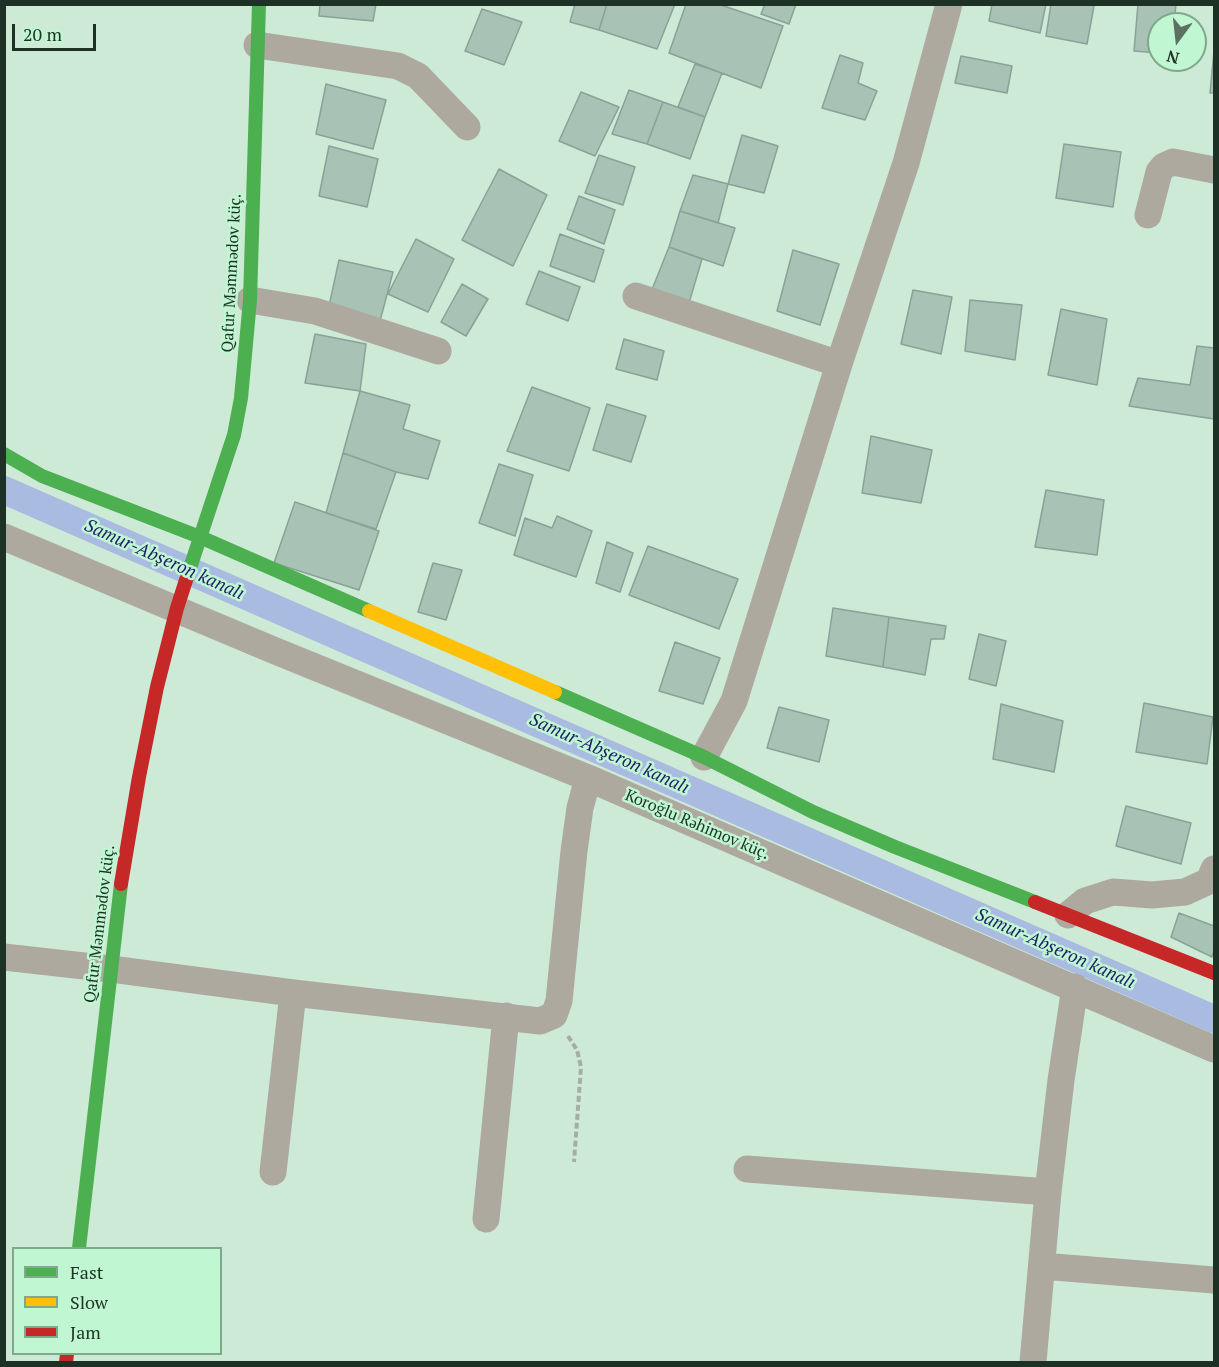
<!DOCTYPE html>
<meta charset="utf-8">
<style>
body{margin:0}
#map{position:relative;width:1219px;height:1367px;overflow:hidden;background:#cdead6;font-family:"PT Serif",serif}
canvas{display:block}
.frame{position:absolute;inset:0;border:6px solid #1d3225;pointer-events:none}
.legend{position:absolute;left:12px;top:1247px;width:210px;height:108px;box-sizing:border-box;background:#c1f6d2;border:2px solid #7fa88d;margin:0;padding:8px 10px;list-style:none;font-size:18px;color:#1d3225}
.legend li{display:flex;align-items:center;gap:12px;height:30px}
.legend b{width:30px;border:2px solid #7fa88d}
.north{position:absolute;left:1147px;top:12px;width:60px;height:60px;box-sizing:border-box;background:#c1f6d2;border:2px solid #7fa88d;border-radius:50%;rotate:195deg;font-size:16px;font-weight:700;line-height:24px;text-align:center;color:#1d3225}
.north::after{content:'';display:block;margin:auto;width:21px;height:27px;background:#5b7263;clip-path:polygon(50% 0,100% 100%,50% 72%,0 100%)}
.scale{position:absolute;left:12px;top:24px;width:84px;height:27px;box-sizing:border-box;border:3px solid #1d3225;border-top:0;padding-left:8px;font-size:18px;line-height:21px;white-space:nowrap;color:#1d3225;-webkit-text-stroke:4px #c1f6d2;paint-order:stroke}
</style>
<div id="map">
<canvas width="1219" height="1367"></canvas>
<div class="frame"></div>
<ul class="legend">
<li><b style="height:8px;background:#4caf50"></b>Fast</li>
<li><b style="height:8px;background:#ffc107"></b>Slow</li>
<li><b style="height:8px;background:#c62828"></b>Jam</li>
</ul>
<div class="north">N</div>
<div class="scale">20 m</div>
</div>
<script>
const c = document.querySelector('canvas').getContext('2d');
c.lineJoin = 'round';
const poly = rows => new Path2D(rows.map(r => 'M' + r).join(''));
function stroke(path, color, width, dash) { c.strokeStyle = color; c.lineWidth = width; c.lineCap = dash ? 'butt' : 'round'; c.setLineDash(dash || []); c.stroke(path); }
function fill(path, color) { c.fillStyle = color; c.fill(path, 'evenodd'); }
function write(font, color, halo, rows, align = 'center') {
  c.font = font + ' "PT Serif",serif'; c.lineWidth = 5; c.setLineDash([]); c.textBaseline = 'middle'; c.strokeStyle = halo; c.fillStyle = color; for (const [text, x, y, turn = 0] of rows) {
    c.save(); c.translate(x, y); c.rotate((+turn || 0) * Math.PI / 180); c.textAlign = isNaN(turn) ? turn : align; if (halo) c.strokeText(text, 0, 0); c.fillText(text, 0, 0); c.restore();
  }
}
const canal = poly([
 [4,490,1214,1019]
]);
const building = poly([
 [320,4,376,4,373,21,319,16,320,4],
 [575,4,607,4,599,30,570,22,575,4],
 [607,4,675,4,657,49,599,30,607,4],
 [686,4,718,4,783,26,761,88,669,53,686,4],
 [765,4,796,4,789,24,761,14,765,4],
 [992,4,1046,4,1040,33,989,21,992,4],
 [1051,4,1085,4,1094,6,1087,44,1046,36,1051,4],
 [1138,4,1176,4,1174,24,1159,24,1159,53,1134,51,1138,4],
 [482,9,522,22,504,65,465,51,482,9],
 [1214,51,1214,93,1210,93,1214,51],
 [840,55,863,63,858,83,877,91,865,120,822,108,840,55],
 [961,56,1012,66,1007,93,955,83,961,56],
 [695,64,722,73,705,117,678,107,695,64],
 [326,84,386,100,373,149,316,134,326,84],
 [629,90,663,102,647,144,612,134,629,90],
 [581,92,619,107,595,156,559,141,581,92],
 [663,102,705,117,690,159,647,144,663,102],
 [742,135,778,146,764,193,728,184,742,135],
 [1064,144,1121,152,1113,207,1056,198,1064,144],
 [329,146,378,159,367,207,319,196,329,146],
 [599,155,635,167,623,205,585,193,599,155],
 [499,169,547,195,513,266,462,240,499,169],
 [693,175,728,184,718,223,680,211,693,175],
 [579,196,615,210,604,244,567,229,579,196],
 [680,211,735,228,723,266,669,247,680,211],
 [560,234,604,250,594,282,550,266,560,234],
 [416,239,454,259,428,312,388,294,416,239],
 [669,247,702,259,689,303,651,292,669,247],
 [793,250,839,264,820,325,777,311,793,250],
 [339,260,393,272,380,321,329,306,339,260],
 [539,271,580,287,568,321,526,304,539,271],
 [462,284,488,299,466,336,441,322,462,284],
 [913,290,952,297,941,354,901,344,913,290],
 [970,300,1022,305,1015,360,965,351,970,300],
 [1061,309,1107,319,1097,385,1048,375,1061,309],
 [315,334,366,344,360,391,305,383,315,334],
 [624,339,664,351,657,380,616,369,624,339],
 [1197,346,1214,348,1214,419,1129,406,1138,378,1190,385,1197,346],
 [532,387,590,408,569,471,507,451,532,387],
 [360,391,410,405,403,429,440,441,428,479,396,472,343,453,360,391],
 [607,404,646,416,631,462,593,450,607,404],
 [871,436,932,450,921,503,862,493,871,436],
 [343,453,396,472,376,529,326,513,343,453],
 [499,464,533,475,515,536,479,523,499,464],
 [1046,490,1104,500,1097,555,1035,547,1046,490],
 [295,502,379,531,359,590,274,563,295,502],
 [557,516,592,531,576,577,514,555,525,518,552,528,557,516],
 [607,542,633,553,620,592,596,583,607,542],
 [648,546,738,579,719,629,629,595,648,546],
 [433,563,462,570,446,620,418,612,433,563],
 [833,608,889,617,883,667,826,656,833,608],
 [889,617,946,626,944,639,931,639,925,675,883,667,889,617],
 [979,634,1006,641,996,686,969,679,979,634],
 [675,642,720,658,703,704,659,691,675,642],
 [1144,703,1213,717,1207,764,1136,752,1144,703],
 [1001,704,1063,721,1054,772,993,759,1001,704],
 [779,707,829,720,819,762,767,748,779,707],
 [1126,806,1191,823,1181,864,1116,846,1126,806],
 [1179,913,1214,926,1214,950,1212,957,1171,937,1179,913]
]);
const path = poly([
 [568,1036,577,1050,581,1067,574,1162]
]);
const street = poly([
 [257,45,398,66,418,76,467,127],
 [1148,215,1159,172,1164,166,1173,162,1214,170],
 [636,296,839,364],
 [250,300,315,311,438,351],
 [4,537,273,650,588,778,1214,1049],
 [704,757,734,701,839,364,906,163,949,4],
 [1068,915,1085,901,1113,892,1152,895,1185,892,1209,881,1214,869],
 [4,957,111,969,293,993,540,1021,554,1015,559,1001,574,851,580,808,588,778],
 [747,1169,1048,1192],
 [273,1172,293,993],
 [486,1219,506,1016],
 [1042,1266,1214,1280],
 [1033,1362,1048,1192,1061,1080,1075,987]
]);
const fast = poly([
 [4,454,42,476,200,537,369,611],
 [187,577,234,435,241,398,250,300,259,4],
 [555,692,704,757,813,812,895,847,1035,902],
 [79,1248,121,884]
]);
const slow = poly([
 [369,611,555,692]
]);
const jam = poly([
 [121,884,139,777,157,687,177,608,187,577],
 [1035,902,1214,973],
 [66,1362,67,1354]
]);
const streetNames = [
 ["Qafur Məmmədov küç.",232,273,-87],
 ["Koroğlu Rəhimov küç.",697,825,23],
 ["Qafur Məmmədov küç.",100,924,-83]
];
const waterNames = [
 ["Samur-Abşeron kanalı",164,560,24],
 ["Samur-Abşeron kanalı",609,754,24],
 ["Samur-Abşeron kanalı",1055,949,24]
];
stroke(canal, '#a9bbe1', 28);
fill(building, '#a8c2b6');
stroke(building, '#88a296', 1.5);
stroke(path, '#a8ada2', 4, [6, 3]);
stroke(street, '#aea99f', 27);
stroke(fast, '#4caf50', 14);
stroke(slow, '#ffc107', 14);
stroke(jam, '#c62828', 14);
write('16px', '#1d3225', '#c1f6d2', streetNames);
write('italic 18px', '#1e1f67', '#c1f6d2', waterNames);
</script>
